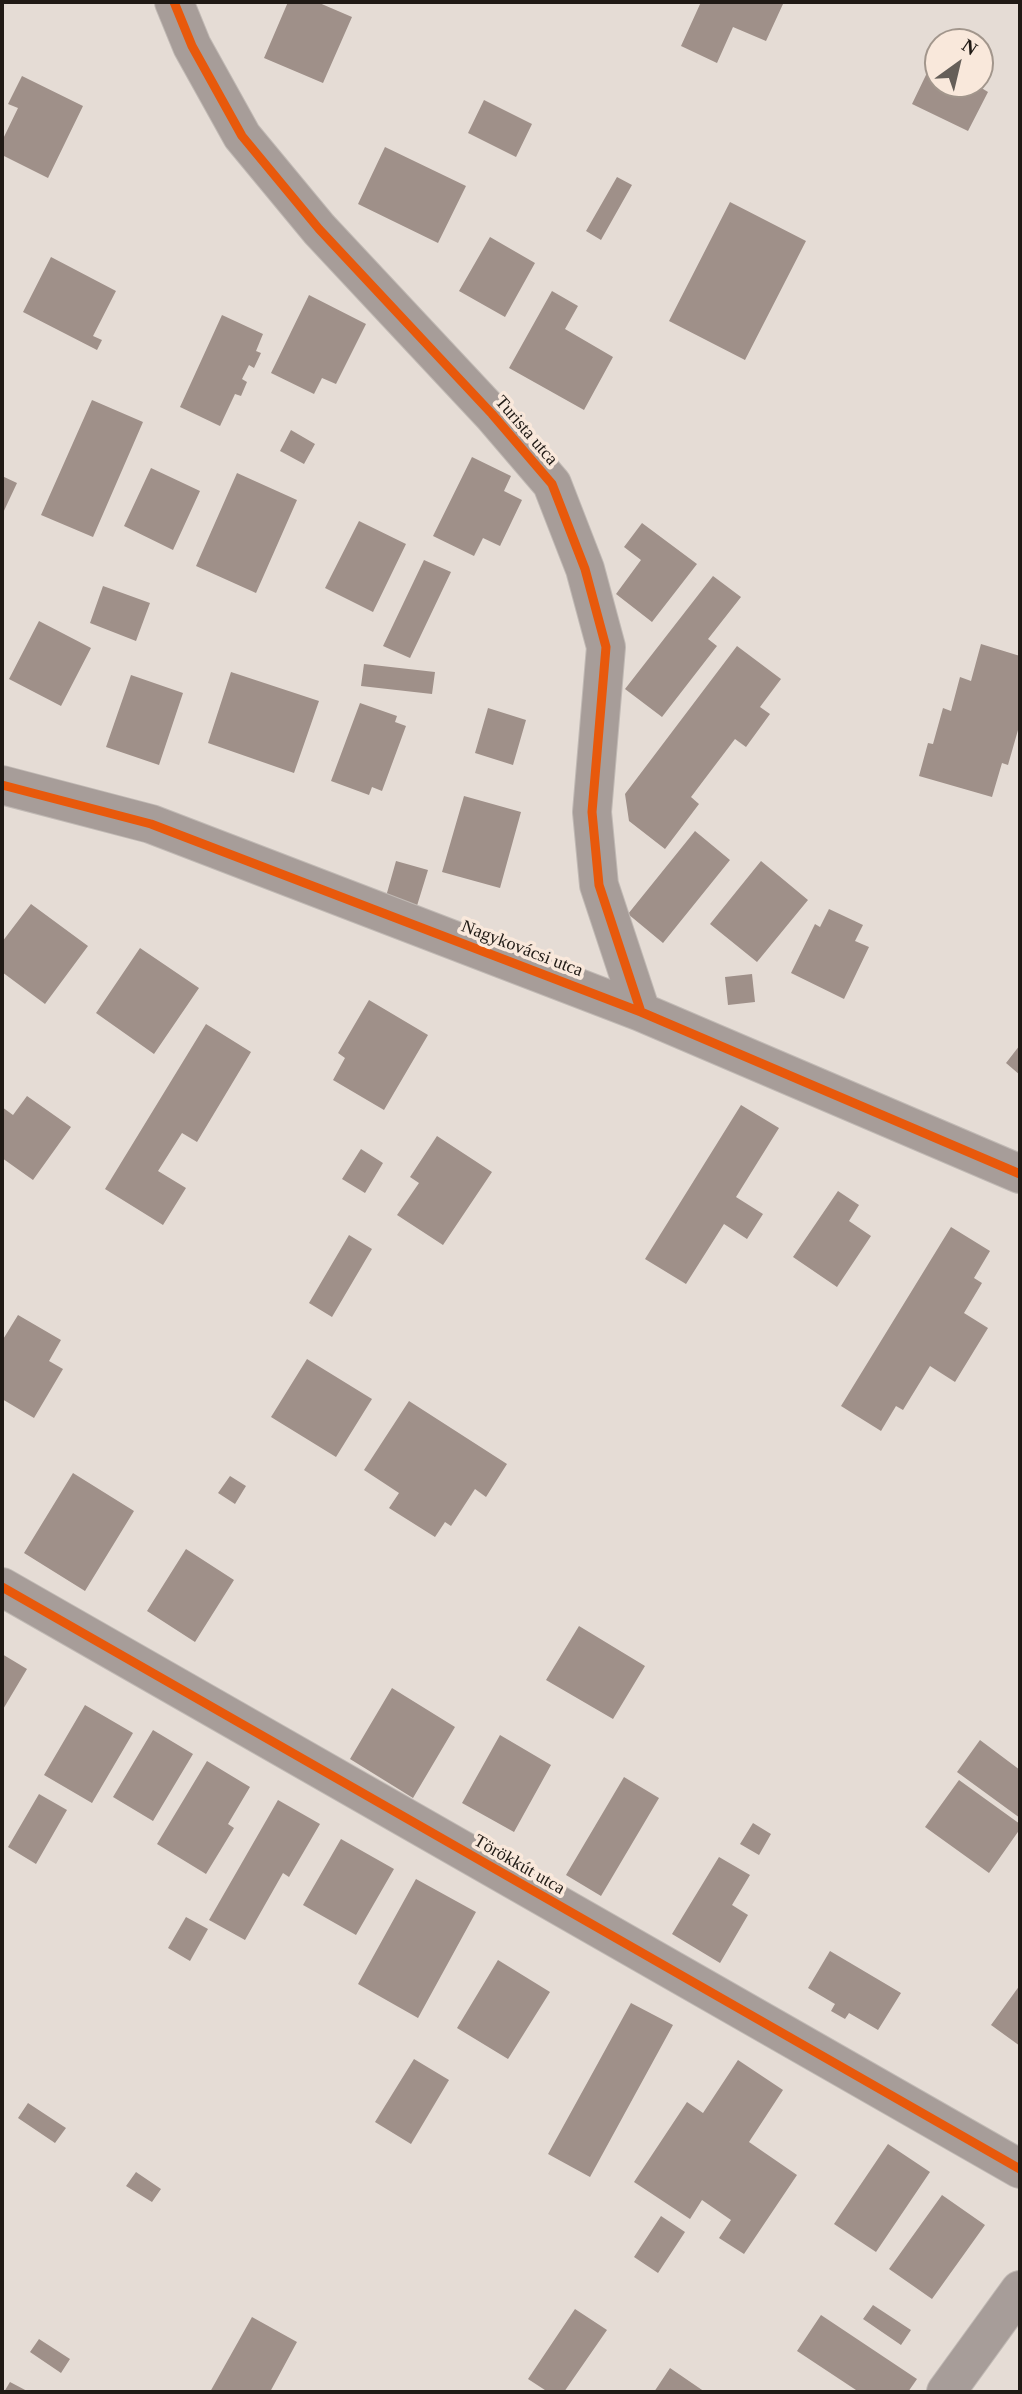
<!DOCTYPE html>
<meta charset="utf-8">
<style>
body{margin:0}
#map{position:relative;width:1022px;height:2394px;overflow:hidden;background:#e5dcd5;font-family:"Times New Roman",serif}
canvas{display:block}
.frame{position:absolute;inset:0;border:4px solid #201a15;pointer-events:none}
.north{position:absolute;left:924px;top:28px;width:70px;height:70px;box-sizing:border-box;background:#f9e8db;border:2px solid #a2968c;border-radius:50%;rotate:34deg;font-size:19px;font-weight:700;line-height:28px;text-align:center;color:#201a15}
.north::after{content:'';display:block;margin:auto;width:24px;height:32px;background:#655e58;clip-path:polygon(50% 0,100% 100%,50% 72%,0 100%)}
</style>
<div id="map">
<canvas width="1022" height="2394"></canvas>
<div class="frame"></div>
<div class="north">N</div>
</div>
<script>
const c = document.querySelector('canvas').getContext('2d');
c.lineJoin = 'round';
function fill(path, color) { c.fillStyle = color; c.fill(path, 'evenodd'); }
const poly = rows => new Path2D(rows.map(r => 'M' + r).join(''));
function stroke(path, color, width, dash) { c.strokeStyle = color; c.lineWidth = width; c.lineCap = dash ? 'butt' : 'round'; c.setLineDash(dash || []); c.stroke(path); }
function write(font, color, halo, rows, align = 'center') {
  c.font = font + ' "Times New Roman",serif'; c.lineWidth = 7; c.setLineDash([]); c.textBaseline = 'middle'; c.strokeStyle = halo; c.fillStyle = color; for (const [text, x, y, turn = 0] of rows) {
    c.save(); c.translate(x, y); c.rotate((+turn || 0) * Math.PI / 180); c.textAlign = isNaN(turn) ? turn : align; if (halo) c.strokeText(text, 0, 0); c.fillText(text, 0, 0); c.restore();
  }
}
const building = poly([
 [288,2,317,2,352,17,323,83,264,58],
 [701,2,778,2,783,4,766,41,733,27,717,63,681,46],
 [938,50,938,84,975,84,988,92,968,131,912,104],
 [22,76,83,106,48,178,2,155,2,141,18,108,8,104],
 [484,100,532,124,516,157,468,133],
 [385,147,466,186,438,243,358,204],
 [617,177,632,185,601,240,586,231],
 [730,202,806,241,745,360,669,321],
 [490,237,535,263,505,317,459,291],
 [51,257,116,291,93,336,102,340,97,350,23,312],
 [552,291,578,306,565,329,613,357,584,410,509,368],
 [309,295,366,324,336,384,322,378,314,394,271,373],
 [222,315,263,334,256,351,261,353,254,368,249,365,242,379,247,382,241,396,235,394,220,426,180,407],
 [92,400,143,422,93,537,41,515],
 [291,430,315,444,304,464,280,451],
 [472,457,511,476,504,491,522,500,500,546,483,538,474,556,433,536],
 [151,468,200,491,173,550,124,526],
 [237,473,297,500,256,593,196,566],
 [2,476,17,483,2,515],
 [359,521,406,544,373,612,325,588],
 [642,523,697,564,652,622,616,594,641,560,624,547],
 [424,560,451,572,410,658,383,646],
 [713,576,741,597,708,639,717,646,662,717,625,689],
 [103,586,150,603,136,641,90,623],
 [39,621,91,648,61,706,9,679],
 [981,644,1020,656,1020,731,1018,730,1008,765,1002,763,992,797,919,776,928,743,933,744,943,708,951,711,960,677,971,681],
 [737,646,781,679,760,707,770,714,746,747,735,739,691,797,699,804,665,849,629,821,625,794],
 [364,664,435,672,432,694,361,686],
 [231,672,319,701,294,773,208,743],
 [131,675,183,693,159,765,106,747],
 [360,703,397,716,395,722,406,726,382,791,372,787,369,795,331,781],
 [488,708,526,720,513,765,475,753],
 [464,796,521,812,500,888,442,872],
 [695,831,730,860,663,943,628,914],
 [396,861,428,870,416,909,385,900],
 [761,861,808,900,757,962,710,924],
 [31,904,88,946,45,1004,2,972,2,942],
 [829,909,863,925,855,941,869,947,844,999,791,973,815,924,820,927],
 [140,948,199,988,154,1054,96,1013],
 [752,974,755,1002,728,1005,725,977],
 [369,1000,428,1035,384,1110,333,1080,345,1058,338,1053],
 [206,1024,251,1052,197,1142,182,1133,158,1171,186,1188,163,1225,105,1189],
 [1020,1045,1020,1075,1006,1063],
 [27,1096,71,1127,33,1180,2,1158,2,1107,13,1115],
 [741,1105,779,1128,736,1197,763,1214,747,1239,724,1224,686,1284,645,1259],
 [437,1136,492,1172,443,1245,397,1215,419,1183,410,1177],
 [361,1149,383,1163,365,1193,342,1179],
 [838,1191,859,1205,849,1221,871,1236,837,1287,793,1257],
 [951,1227,990,1251,974,1278,982,1283,964,1313,988,1328,955,1382,930,1366,903,1410,896,1406,881,1431,841,1406],
 [349,1235,372,1249,332,1317,309,1303],
 [18,1315,61,1340,49,1361,63,1369,34,1418,2,1399,2,1341],
 [307,1359,372,1399,336,1457,271,1417],
 [409,1401,507,1464,486,1497,475,1489,451,1526,445,1522,435,1537,389,1508,399,1493,364,1470],
 [73,1473,134,1511,85,1591,24,1553],
 [230,1476,246,1486,235,1504,218,1493],
 [186,1549,234,1580,195,1642,147,1611],
 [579,1626,645,1666,613,1719,546,1680],
 [2,1654,27,1669,2,1711],
 [392,1688,455,1727,413,1798,350,1759],
 [85,1705,133,1733,92,1803,44,1775],
 [153,1730,193,1754,153,1821,113,1797],
 [500,1735,551,1765,514,1832,462,1803],
 [980,1740,1020,1770,1020,1818,957,1772],
 [207,1761,250,1787,228,1824,234,1828,206,1874,157,1844],
 [624,1777,659,1798,601,1896,566,1875],
 [959,1780,1020,1824,1020,1829,989,1873,925,1827],
 [39,1794,67,1810,36,1864,8,1847],
 [278,1800,320,1824,289,1877,283,1873,245,1940,209,1920],
 [753,1823,771,1834,759,1855,740,1844],
 [341,1839,394,1869,356,1935,303,1905],
 [719,1857,750,1875,732,1905,748,1915,720,1963,672,1934],
 [416,1879,476,1912,418,2018,358,1984],
 [186,1917,208,1929,190,1961,168,1948],
 [830,1951,901,1993,878,2030,849,2013,845,2019,831,2011,835,2004,808,1988],
 [498,1960,550,1992,508,2059,457,2028],
 [1020,1985,1020,2046,991,2025],
 [631,2003,673,2025,590,2177,548,2154],
 [414,2059,449,2080,411,2144,375,2122],
 [738,2060,783,2090,749,2142,797,2175,744,2254,719,2238,731,2220,702,2200,690,2219,634,2182,687,2102,703,2113],
 [28,2103,66,2128,55,2143,18,2118],
 [888,2144,930,2172,876,2252,834,2224],
 [136,2172,161,2189,152,2202,126,2186],
 [942,2195,985,2225,932,2299,889,2269],
 [661,2216,685,2232,658,2273,634,2257],
 [873,2305,911,2330,901,2345,863,2319],
 [575,2309,607,2330,564,2392,548,2392,528,2379],
 [821,2315,917,2379,908,2392,859,2392,797,2351],
 [252,2317,297,2342,270,2392,210,2392],
 [39,2339,70,2359,61,2373,30,2352],
 [670,2368,705,2392,654,2392],
 [10,2382,29,2392,4,2392]
]);
const minor = poly([
 [174,2,192,46,242,136,319,229,492,414,552,484,585,569,606,647,592,812,599,885,641,1012],
 [2,785,151,824,641,1012,1020,1174],
 [2,1587,1020,2169],
 [946,2392,1020,2290]
]);
const cycleway = poly([
 [174,2,192,46,242,136,319,229,492,414,552,484,585,569,606,647,592,812,599,885,641,1012],
 [2,785,151,824,641,1012,1020,1174],
 [2,1587,1020,2169]
]);
const streetNames = [
 ["Turista utca",526,431,49],
 ["Nagykovácsi utca",522,949,21],
 ["Törökkút utca",519,1865,30]
];
fill(building, '#9f9089');
stroke(minor, '#c0b9b4', 40);
stroke(minor, '#a79d99', 38);
stroke(cycleway, '#e8590c', 9);
write('18px', '#201a15', '#f9e8db', streetNames);
</script>
